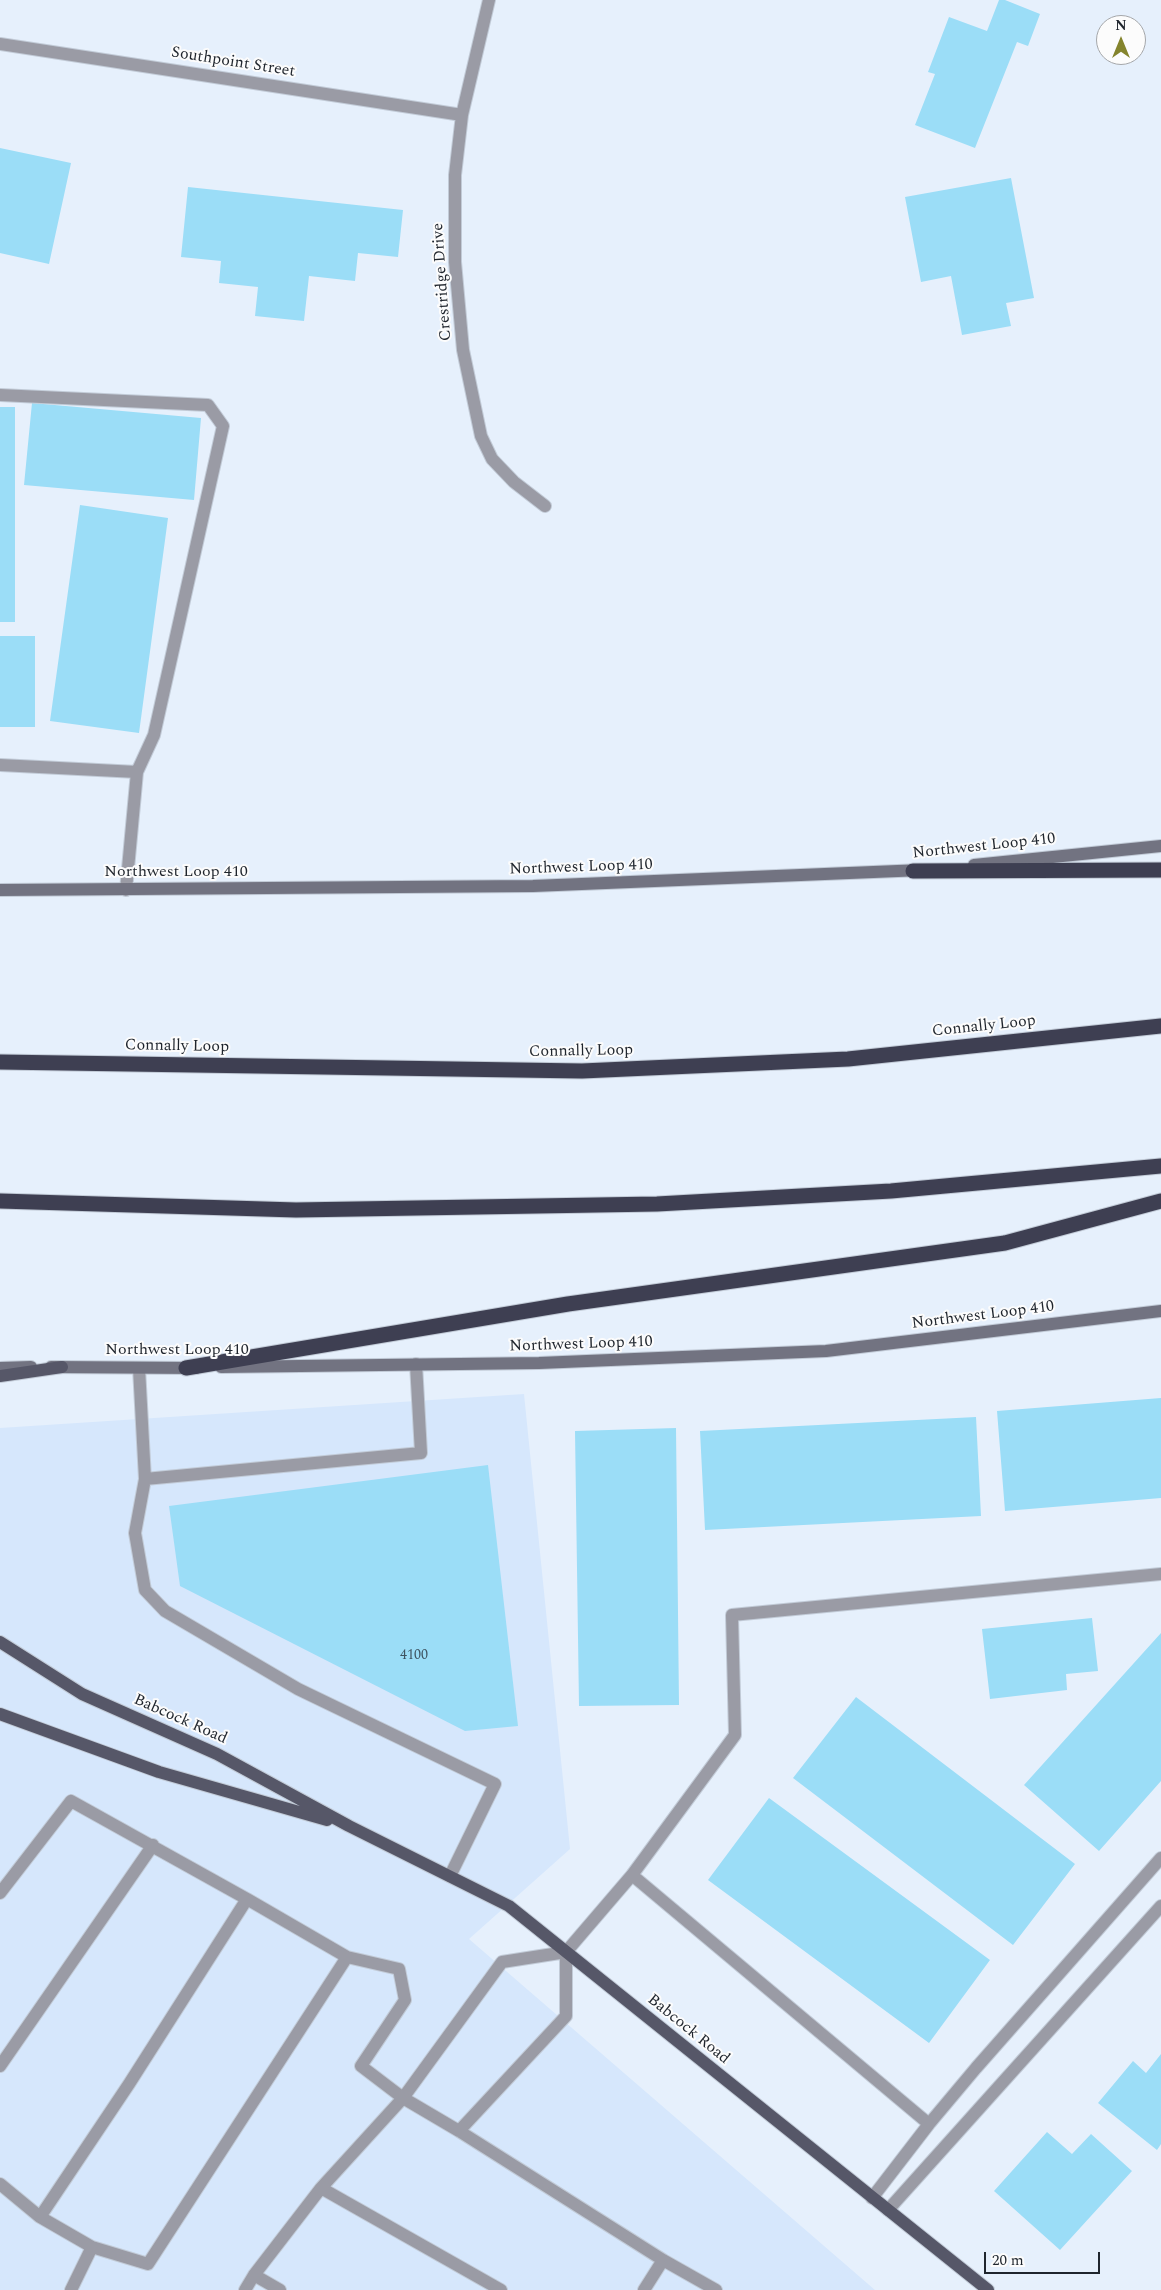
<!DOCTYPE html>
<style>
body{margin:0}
#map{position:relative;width:1161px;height:2290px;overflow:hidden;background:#e6f0fc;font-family:Spectral,serif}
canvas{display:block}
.north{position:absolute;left:1096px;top:15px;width:50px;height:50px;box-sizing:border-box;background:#fcfcfc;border:1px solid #a4a6a9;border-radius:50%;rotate:0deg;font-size:14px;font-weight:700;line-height:20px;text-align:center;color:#1f252d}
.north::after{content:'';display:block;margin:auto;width:18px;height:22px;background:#84842d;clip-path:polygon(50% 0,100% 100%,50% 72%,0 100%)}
.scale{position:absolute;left:984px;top:2252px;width:116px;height:22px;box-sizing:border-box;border:2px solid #1f252d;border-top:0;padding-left:6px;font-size:15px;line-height:18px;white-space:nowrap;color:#1f252d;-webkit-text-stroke:4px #fcfcfc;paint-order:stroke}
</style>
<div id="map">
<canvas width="1161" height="2290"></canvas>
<div class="north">N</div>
<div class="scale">20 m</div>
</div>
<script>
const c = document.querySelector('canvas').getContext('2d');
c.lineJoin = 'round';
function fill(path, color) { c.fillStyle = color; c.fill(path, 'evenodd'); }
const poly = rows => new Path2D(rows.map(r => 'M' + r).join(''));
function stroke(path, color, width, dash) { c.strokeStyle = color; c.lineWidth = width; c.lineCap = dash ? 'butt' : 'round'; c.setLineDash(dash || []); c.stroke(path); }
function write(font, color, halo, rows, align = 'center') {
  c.font = font + ' Spectral,serif'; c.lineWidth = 4; c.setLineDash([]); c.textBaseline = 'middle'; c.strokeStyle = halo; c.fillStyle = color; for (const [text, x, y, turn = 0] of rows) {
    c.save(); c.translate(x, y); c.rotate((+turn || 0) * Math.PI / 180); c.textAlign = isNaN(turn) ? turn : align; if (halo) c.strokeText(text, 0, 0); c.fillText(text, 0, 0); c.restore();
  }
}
const built = poly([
 [524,1394,570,1849,469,1939,875,2290,0,2290,0,1428]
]);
const building = poly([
 [999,0,1005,0,1040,14,1028,46,1017,42,975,148,915,125,935,74,928,72,949,17,987,31],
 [0,148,71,163,49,264,0,253],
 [1011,178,1034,298,1006,303,1011,326,962,335,951,276,921,282,905,197],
 [188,187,403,210,398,257,358,253,355,281,309,276,304,321,255,316,258,287,219,283,221,261,181,257],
 [32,403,201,418,194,500,24,485],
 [0,407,15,407,15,622,0,622],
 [80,505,168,518,139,733,50,721],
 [0,636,35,636,35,727,0,727],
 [1161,1398,1161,1498,1005,1511,997,1411],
 [976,1417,981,1516,705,1530,700,1431],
 [676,1428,679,1705,579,1706,575,1431],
 [488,1465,518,1726,465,1731,180,1586,169,1506],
 [1092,1618,1098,1671,1066,1674,1067,1690,990,1699,982,1629],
 [1161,1633,1161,1781,1099,1851,1024,1785],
 [856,1697,1075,1864,1013,1945,793,1778],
 [769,1798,990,1960,929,2043,708,1880],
 [1161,2054,1161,2144,1157,2150,1098,2103,1133,2061,1146,2073],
 [1047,2132,1072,2154,1091,2134,1132,2171,1060,2250,994,2191]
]);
const service = poly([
 [0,395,208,405,223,426,154,735,137,772],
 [0,765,137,772,126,890],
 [416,1364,421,1453,145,1479,135,1533,145,1590,165,1611,298,1689,495,1784,450,1876],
 [139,1368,145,1479],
 [632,1875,929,2124],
 [0,1893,71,1801,247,1899,129,2084,40,2217],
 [347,1957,399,1969,405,2000,361,2066,403,2098,459,2131,663,2260,716,2290],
 [0,2066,153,1845],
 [459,2131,566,2016,566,1952],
 [0,2184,40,2217,92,2247,148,2264,347,1957,247,1899],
 [321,2188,501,2290],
 [872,2198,929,2124,976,2068,1161,1858],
 [888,2210,1161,1906],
 [254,2275,280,2290],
 [71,2290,92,2247],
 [245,2290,254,2275,321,2188,403,2098,502,1962,566,1952,632,1875,735,1735,732,1615,1161,1574],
 [644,2290,663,2260]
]);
const minor = poly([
 [489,0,462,115,455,175,455,262,463,350,481,436,492,459,514,482,545,506],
 [0,44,462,115]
]);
const secondary = poly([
 [974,865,1161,846],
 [0,890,533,886,922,870],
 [51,1367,196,1368],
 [221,1367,539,1363,826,1351,1161,1311],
 [0,1368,31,1367]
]);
const primary = poly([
 [0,1376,62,1367],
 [0,1642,82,1694,217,1754,349,1826,509,1906,988,2290],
 [0,1714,159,1772,327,1820]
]);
const motorway = poly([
 [913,871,1161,870],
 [0,1062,582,1071,848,1059,1161,1026],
 [0,1201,296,1210,657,1204,891,1191,1161,1166],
 [186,1368,568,1304,1005,1243,1161,1201]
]);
const numberNames = [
 ["4100",414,1656]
];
const streetNames = [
 ["Southpoint Street",233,63,9],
 ["Crestridge Drive",443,282,-94],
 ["Northwest Loop 410",984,847,-6],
 ["Northwest Loop 410",581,868,-2],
 ["Northwest Loop 410",176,873],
 ["Connally Loop",984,1027,-6],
 ["Connally Loop",177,1047,1],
 ["Connally Loop",581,1052,-1],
 ["Northwest Loop 410",983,1316,-7],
 ["Northwest Loop 410",581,1345,-2],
 ["Northwest Loop 410",177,1351],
 ["Babcock Road",180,1720,24],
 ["Babcock Road",688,2030,39]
];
fill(built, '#d6e7fc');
fill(building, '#9bddf7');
stroke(service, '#c2cbd7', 14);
stroke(minor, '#c2cbd7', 14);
stroke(secondary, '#c2cbd7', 14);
stroke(primary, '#c2cbd7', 14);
stroke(motorway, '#c2cbd7', 17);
stroke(service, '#9a9ba5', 12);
stroke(minor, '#9a9ba5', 12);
stroke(secondary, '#727381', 12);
stroke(primary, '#565768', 12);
stroke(motorway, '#3e3f52', 15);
write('14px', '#3e5360', null, numberNames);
write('16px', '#1f252d', '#fcfcfc', streetNames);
</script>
